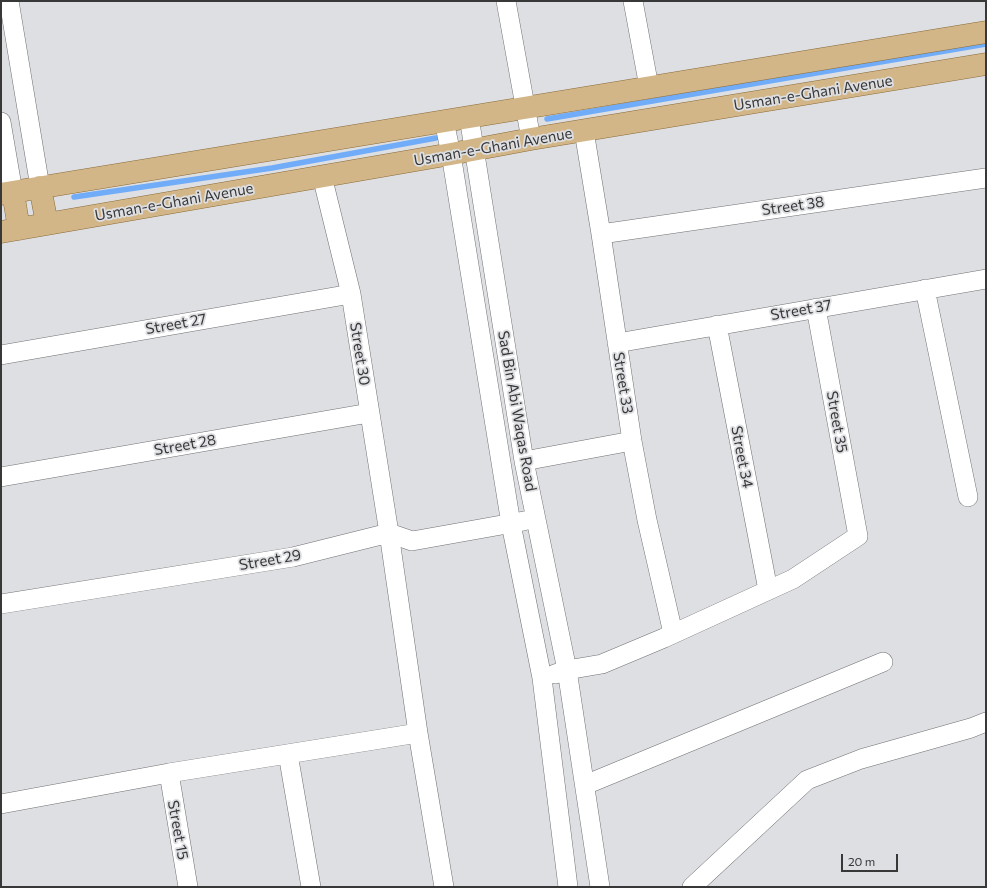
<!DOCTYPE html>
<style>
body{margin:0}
#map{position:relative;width:987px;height:888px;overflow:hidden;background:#dedfe2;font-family:Commissioner,sans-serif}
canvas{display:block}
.frame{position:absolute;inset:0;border:2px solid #383839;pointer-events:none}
.scale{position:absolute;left:841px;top:854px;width:57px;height:18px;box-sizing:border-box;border:2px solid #383839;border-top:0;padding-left:5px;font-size:12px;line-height:14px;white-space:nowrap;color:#383839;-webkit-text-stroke:3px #dedfe2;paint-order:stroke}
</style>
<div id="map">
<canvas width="987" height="888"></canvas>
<div class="frame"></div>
<div class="scale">20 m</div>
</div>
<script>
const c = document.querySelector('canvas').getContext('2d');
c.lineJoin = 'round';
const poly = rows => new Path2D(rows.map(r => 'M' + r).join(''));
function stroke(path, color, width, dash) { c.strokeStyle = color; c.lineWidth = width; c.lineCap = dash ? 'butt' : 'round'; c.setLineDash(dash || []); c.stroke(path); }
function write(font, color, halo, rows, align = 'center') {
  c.font = font + ' Commissioner,sans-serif'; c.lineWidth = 3.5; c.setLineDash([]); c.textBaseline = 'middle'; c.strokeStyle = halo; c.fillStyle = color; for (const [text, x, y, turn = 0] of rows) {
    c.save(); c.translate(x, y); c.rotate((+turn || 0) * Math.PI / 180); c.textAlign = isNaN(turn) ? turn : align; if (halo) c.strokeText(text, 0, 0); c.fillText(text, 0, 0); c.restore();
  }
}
const stream = poly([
 [547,119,986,44],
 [74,197,272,168,436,138]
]);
const minor = poly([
 [9,1,40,187],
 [506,1,531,139],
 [633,1,649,87],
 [469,117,524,461,567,670,600,887],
 [444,121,451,154,511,524,542,678,568,887],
 [1,122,13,192],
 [584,131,601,234,632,441,647,520,673,633],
 [322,176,351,294,389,533,418,733,444,887],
 [601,234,986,178],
 [925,289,968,497],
 [717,325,768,590],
 [617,343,986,279],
 [1,355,351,294],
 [524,461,632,441],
 [1,477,369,413],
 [1,604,293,557,389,533,412,541,524,521],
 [555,674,567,670,602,664,664,638,793,579,858,536,816,308],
 [288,754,311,887],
 [169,773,188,887],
 [585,785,883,662],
 [1,804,169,773,418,733],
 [692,887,807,780,861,759,971,728,986,722]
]);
const major = poly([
 [40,187,47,224],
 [13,192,19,229],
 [1,194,986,32],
 [1,232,451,154,531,139,986,64]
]);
const streetNames = [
 ["Usman-e-Ghani Avenue",813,93,-9],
 ["Usman-e-Ghani Avenue",493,147,-10],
 ["Usman-e-Ghani Avenue",174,202,-10],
 ["Street 38",793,206,-8],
 ["Street 37",801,310,-10],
 ["Street 27",176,324,-10],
 ["Street 30",360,354,81],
 ["Street 33",623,383,81],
 ["Sad Bin Abi Waqas Road",517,411,80],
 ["Street 35",837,422,80],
 ["Street 28",185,445,-10],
 ["Street 34",742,457,79],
 ["Street 29",270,560,-10],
 ["Street 15",178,830,80]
];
stroke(stream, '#70acf8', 5.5);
stroke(minor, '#707174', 20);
stroke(major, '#8a6b39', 23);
stroke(minor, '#fff', 19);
stroke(major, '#d3b688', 22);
write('15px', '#383839', '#dedfe2', streetNames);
</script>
